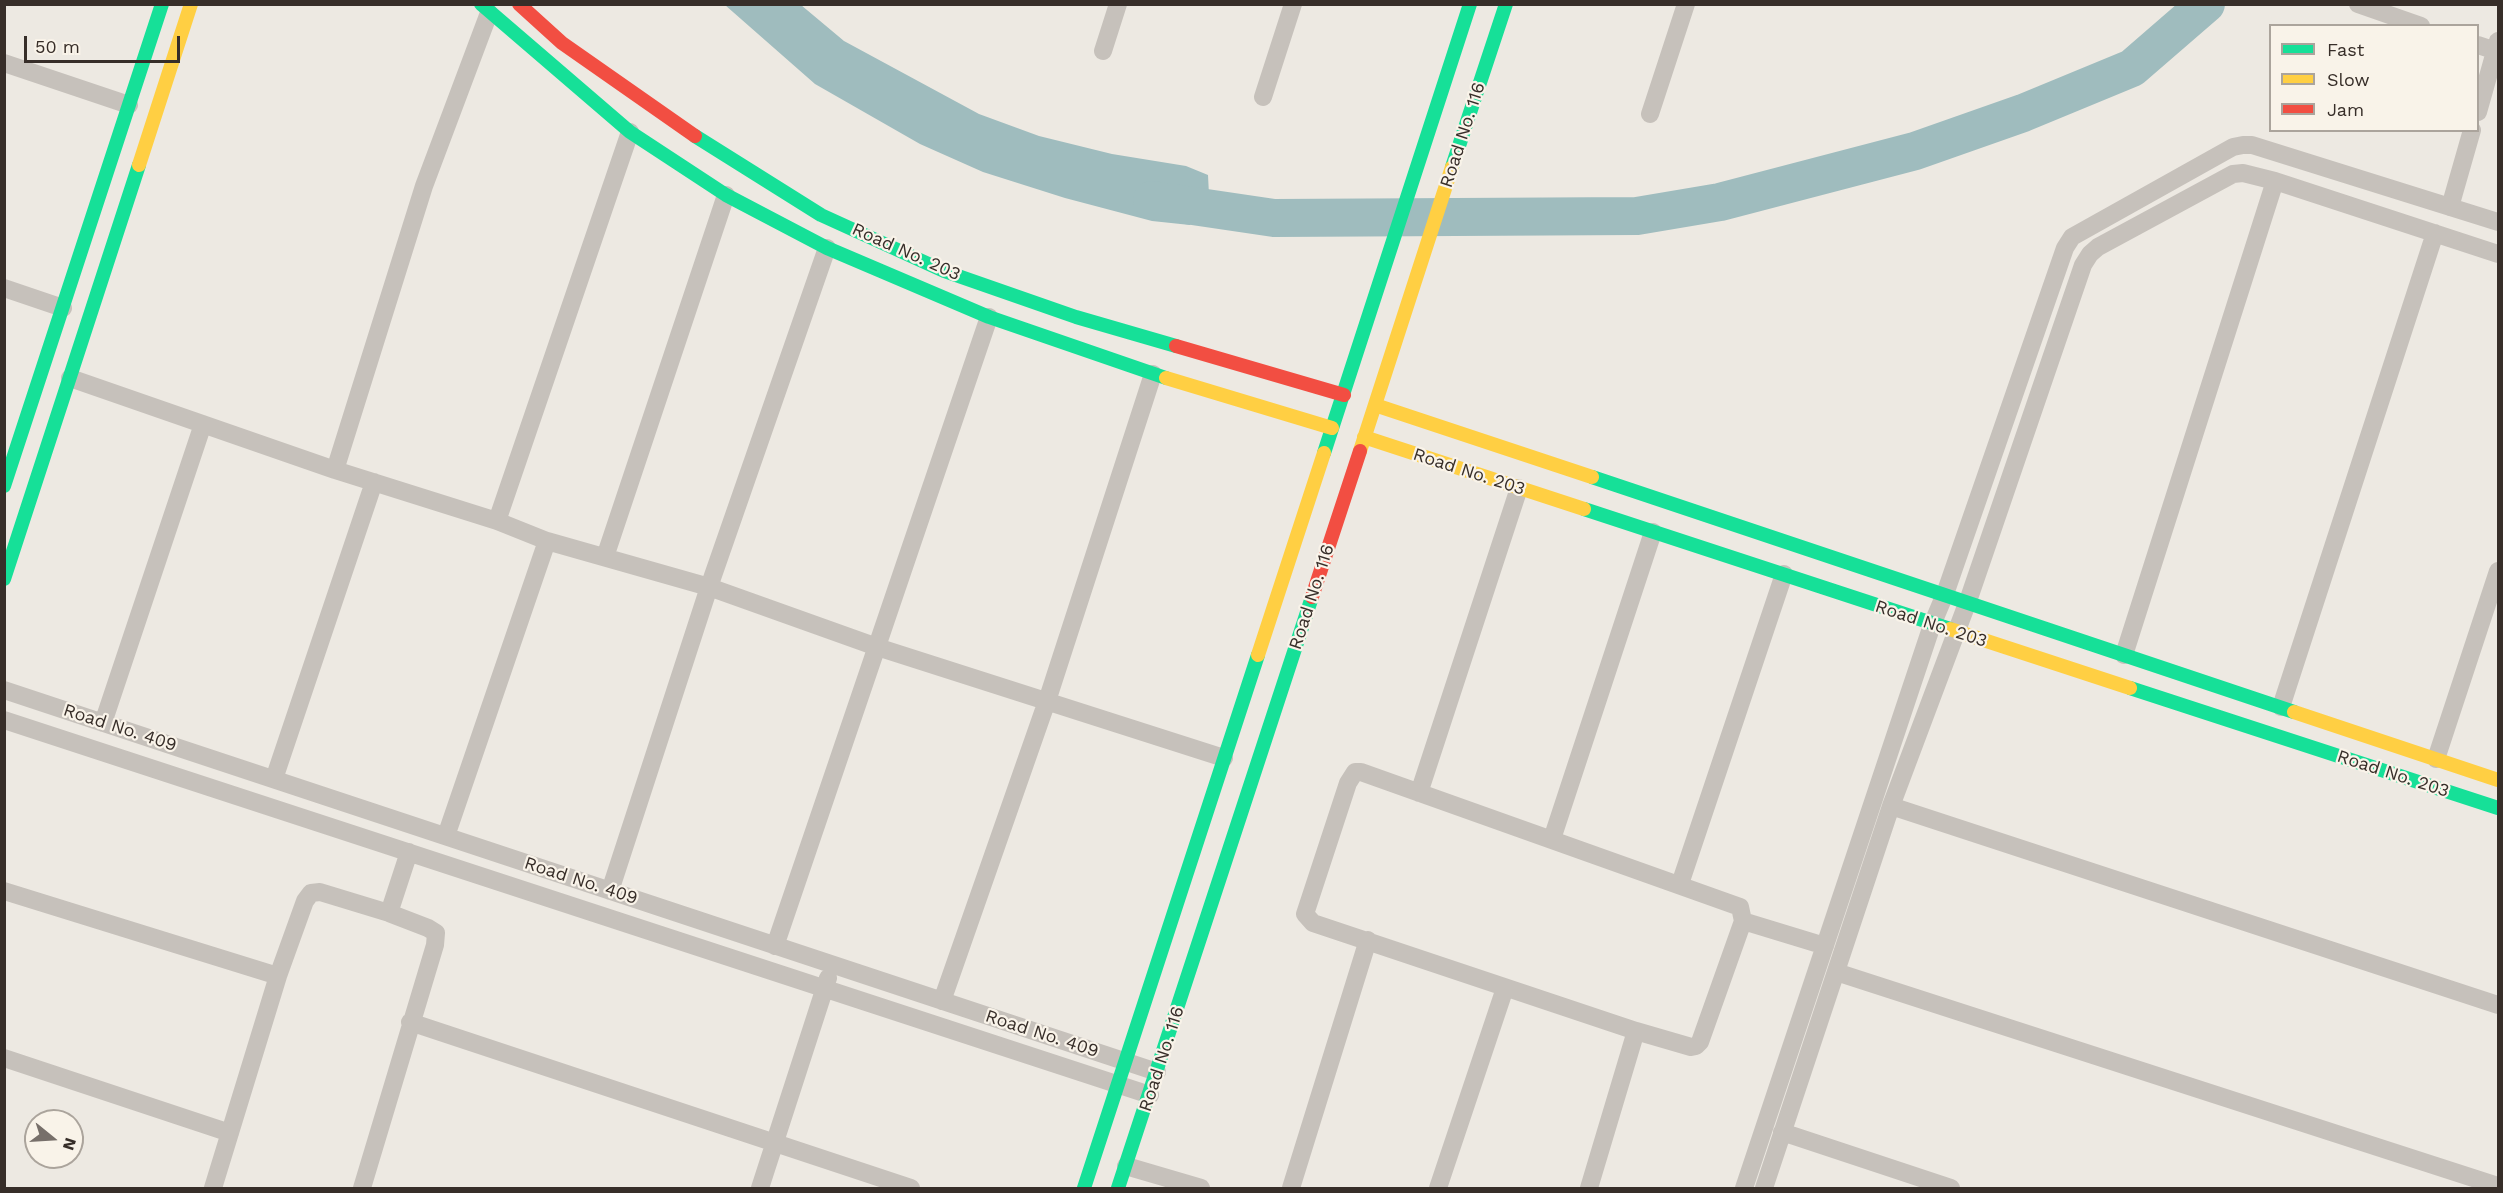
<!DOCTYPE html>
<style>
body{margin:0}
#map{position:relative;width:2503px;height:1193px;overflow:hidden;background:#ede9e2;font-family:"Work Sans",sans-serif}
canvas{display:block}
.frame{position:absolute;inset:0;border:6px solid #372e29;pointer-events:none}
.legend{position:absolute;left:2269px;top:24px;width:210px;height:108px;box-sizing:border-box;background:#f9f3e9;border:2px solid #aba49c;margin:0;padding:8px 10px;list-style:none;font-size:18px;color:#372e29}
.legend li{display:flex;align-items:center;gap:12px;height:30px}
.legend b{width:30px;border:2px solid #aba49c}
.north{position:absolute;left:24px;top:1109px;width:60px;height:60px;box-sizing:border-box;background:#f9f3e9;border:2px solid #aba49c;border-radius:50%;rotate:108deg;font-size:16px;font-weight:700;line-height:24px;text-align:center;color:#372e29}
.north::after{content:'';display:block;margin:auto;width:21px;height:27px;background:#776f6a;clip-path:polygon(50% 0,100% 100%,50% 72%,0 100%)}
.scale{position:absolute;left:24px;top:36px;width:156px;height:27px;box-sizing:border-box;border:3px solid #372e29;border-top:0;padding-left:8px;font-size:18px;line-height:21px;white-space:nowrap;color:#372e29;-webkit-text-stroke:4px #f9f3e9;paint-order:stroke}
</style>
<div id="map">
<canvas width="2503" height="1193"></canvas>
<div class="frame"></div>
<ul class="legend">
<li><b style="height:8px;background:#16e098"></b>Fast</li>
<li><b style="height:8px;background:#ffcf43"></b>Slow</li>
<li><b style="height:8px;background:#f24e42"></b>Jam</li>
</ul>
<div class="north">N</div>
<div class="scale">50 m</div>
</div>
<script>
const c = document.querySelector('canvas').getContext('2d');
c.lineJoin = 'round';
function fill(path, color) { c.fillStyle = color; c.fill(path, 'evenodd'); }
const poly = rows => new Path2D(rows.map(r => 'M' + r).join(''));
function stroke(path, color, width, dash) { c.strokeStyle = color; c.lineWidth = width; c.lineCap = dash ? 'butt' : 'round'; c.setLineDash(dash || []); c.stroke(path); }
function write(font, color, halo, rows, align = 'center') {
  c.font = font + ' "Work Sans",sans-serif'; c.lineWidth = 4.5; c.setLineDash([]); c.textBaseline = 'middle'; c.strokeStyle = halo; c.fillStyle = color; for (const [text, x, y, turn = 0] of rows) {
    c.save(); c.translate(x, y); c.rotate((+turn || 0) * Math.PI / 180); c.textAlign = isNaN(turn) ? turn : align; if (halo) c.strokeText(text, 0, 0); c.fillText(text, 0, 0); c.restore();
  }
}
const water = poly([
 [725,5,801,5,844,41,979,114,1039,136,1112,154,1186,166,1208,175,1209,195,1190,225,1152,221,1065,198,983,172,920,144,815,84]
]);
const river = poly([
 [1152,200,1274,218,1637,216,1720,202,1915,151,2023,113,2132,68,2206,4]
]);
const street = poly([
 [2358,4,2421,26],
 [2478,45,2496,51],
 [1103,51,1118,4],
 [4,63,129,105],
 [1263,97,1293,4],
 [2478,112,2498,41],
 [1650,114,1686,4],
 [2450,207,2472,130],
 [4,288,63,308],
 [70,378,335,470,497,521,547,541,709,587,877,647,1224,758],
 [335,470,424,186,489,13],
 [497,521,630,132],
 [605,557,726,195],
 [2124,655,2275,181],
 [4,690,1157,1072],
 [2281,707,2435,233],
 [4,720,1150,1095],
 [103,723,203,424],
 [2436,759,2498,571],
 [1355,772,1361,772,1740,907,1743,921,1700,1042,1696,1046,1691,1047,1636,1031,1313,923,1305,914,1348,783,1355,772],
 [274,779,374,482],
 [1419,793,1519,488],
 [1891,806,2498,1005],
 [446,836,547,541],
 [1552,839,1653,532],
 [1680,884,1784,574],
 [4,891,278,976,213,1188],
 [610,891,709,587,827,248],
 [389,913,409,852],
 [1743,921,1825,946],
 [775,946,989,317],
 [1836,972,2498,1186],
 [278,976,305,901,311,893,320,892,389,913,428,928,436,933,435,945,362,1188],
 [942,1001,1047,701,1153,374],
 [410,1022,911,1188],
 [4,1058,230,1133],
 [1782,1132,1951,1188],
 [1126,1166,1201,1188],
 [760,1188,828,978],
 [1291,1188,1368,940],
 [1438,1188,1505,988],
 [1589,1188,1636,1031],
 [1744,1188,1932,625,1945,594,2065,248,2072,237,2233,147,2243,145,2252,145,2498,222],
 [1764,1188,1891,806,1968,601,2083,265,2090,254,2098,247,2233,174,2243,173,2275,181,2498,254]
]);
const fast = poly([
 [481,4,630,132,726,195,827,248,989,317,1166,378],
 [695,136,821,215,944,271,1076,317,1176,346],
 [1452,167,1506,4],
 [1324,453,1470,4],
 [1592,477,2294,712],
 [4,486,162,4],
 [1584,509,1950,629],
 [4,579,139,165],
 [2130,688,2498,808],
 [1084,1188,1258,655],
 [1118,1188,1312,597]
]);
const slow = poly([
 [139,165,191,4],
 [1166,378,1332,428],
 [1375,405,1592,477],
 [1364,437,1584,509],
 [1360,451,1452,167],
 [1950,629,2130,688],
 [1258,655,1324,453],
 [2294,712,2498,780]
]);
const jam = poly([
 [519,4,562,43,695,136],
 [1176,346,1344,395],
 [1312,597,1360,451]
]);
const streetNames = [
 ["Road No. 116",1463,135,-72],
 ["Road No. 203",906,252,24],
 ["Road No. 203",1469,472,18],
 ["Road No. 116",1312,597,-72],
 ["Road No. 203",1931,624,18],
 ["Road No. 409",120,728,18],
 ["Road No. 203",2393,774,18],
 ["Road No. 409",581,881,18],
 ["Road No. 409",1042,1034,18],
 ["Road No. 116",1162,1059,-72]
];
fill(water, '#9fbcbe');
stroke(river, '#9fbcbe', 38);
stroke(street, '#c6c1bb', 18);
stroke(fast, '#16e098', 14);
stroke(slow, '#ffcf43', 14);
stroke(jam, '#f24e42', 14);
write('18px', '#372e29', '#f9f3e9', streetNames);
</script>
